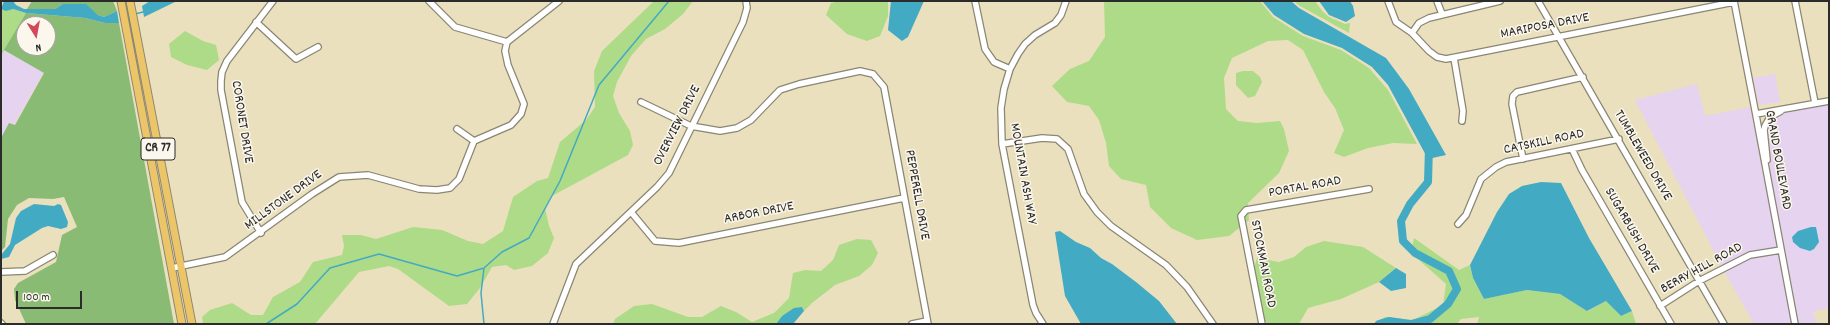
<!DOCTYPE html>
<style>
body{margin:0}
#map{position:relative;width:1830px;height:325px;overflow:hidden;background:#eae0bd;font-family:Dekko,sans-serif}
canvas{display:block}
.frame{position:absolute;inset:0;border:2px solid #2b2b2b;pointer-events:none}
.north{position:absolute;left:16px;top:16px;width:40px;height:40px;box-sizing:border-box;background:#fbf7ec;border:1px solid #a8a59f;border-radius:50%;rotate:169deg;font-size:11px;font-weight:700;line-height:16px;text-align:center;color:#2b2b2b}
.north::after{content:'';display:block;margin:auto;width:14px;height:18px;background:#d1495b;clip-path:polygon(50% 0,100% 100%,50% 72%,0 100%)}
.scale{position:absolute;left:16px;top:291px;width:66px;height:18px;box-sizing:border-box;border:2px solid #2b2b2b;border-top:0;padding-left:5px;font-size:12px;line-height:14px;white-space:nowrap;color:#2b2b2b;-webkit-text-stroke:3px #fbf7ec;paint-order:stroke}
</style>
<div id="map">
<canvas width="1830" height="325"></canvas>
<div class="frame"></div>
<div class="north">N</div>
<div class="scale">100 m</div>
</div>
<script>
const c = document.querySelector('canvas').getContext('2d');
c.lineJoin = 'round';
function fill(path, color) { c.fillStyle = color; c.fill(path, 'evenodd'); }
const poly = rows => new Path2D(rows.map(r => 'M' + r).join(''));
function stroke(path, color, width, dash) { c.strokeStyle = color; c.lineWidth = width; c.lineCap = dash ? 'butt' : 'round'; c.setLineDash(dash || []); c.stroke(path); }
function write(font, color, halo, rows, align = 'center') {
  c.font = font + ' Dekko,sans-serif'; c.lineWidth = 3; c.setLineDash([]); c.textBaseline = 'middle'; c.strokeStyle = halo; c.fillStyle = color; for (const [text, x, y, turn = 0] of rows) {
    c.save(); c.translate(x, y); c.rotate((+turn || 0) * Math.PI / 180); c.textAlign = isNaN(turn) ? turn : align; if (halo) c.strokeText(text, 0, 0); c.fillText(text, 0, 0); c.restore();
  }
}
const built = poly([
 [4,50,44,72,14,125,9,123,1,138,1,56],
 [1775,74,1780,102,1759,105,1753,78],
 [1697,84,1705,116,1750,107,1764,171,1792,324,1754,324,1724,271,1635,100],
 [1829,103,1829,308,1813,312,1817,324,1797,324,1769,171,1770,156,1766,130,1771,119,1787,111]
]);
const green = poly([
 [654,1,693,1,683,14,665,29,646,39,631,56,617,82,613,96,619,113,630,131,633,145,628,155,552,196,545,208,549,226,554,238,548,253,532,266,514,270,506,265,492,267,480,288,467,304,449,306,398,269,389,266,359,272,315,324,203,324,202,317,210,310,232,303,251,315,263,315,273,297,300,282,313,262,342,255,344,246,342,235,361,235,376,239,413,227,442,230,468,241,483,244,503,231,513,197,537,181,548,178,560,142,586,120,595,107,594,71,602,51],
 [841,1,888,1,888,16,880,36,867,41,847,34,826,15,831,3],
 [1104,1,1260,1,1273,17,1303,36,1341,50,1369,68,1388,90,1417,144,1393,143,1368,148,1344,157,1334,153,1344,130,1335,108,1324,92,1303,50,1288,40,1268,41,1232,58,1224,78,1226,109,1238,121,1257,123,1280,121,1284,129,1289,151,1279,173,1248,203,1249,220,1229,236,1197,240,1171,228,1150,207,1146,185,1121,179,1109,166,1106,143,1099,120,1089,106,1067,102,1052,86,1070,69,1089,61,1105,37],
 [1294,1,1315,1,1323,12,1329,17,1345,24,1350,23,1349,33,1300,6],
 [1,9,6,10,13,9,26,13,1,56],
 [185,31,203,41,216,45,219,60,207,70,187,65,171,57,169,44],
 [1243,71,1253,71,1260,77,1262,82,1255,96,1248,98,1236,85,1236,73],
 [1414,238,1459,270,1470,265,1473,278,1484,299,1527,290,1560,294,1588,311,1606,301,1621,316,1632,311,1636,324,1477,324,1479,317,1461,319,1457,324,1372,324,1385,317,1413,320,1443,305,1446,284,1411,253],
 [857,239,871,240,878,253,872,265,859,276,835,285,812,303,804,311,802,307,782,316,776,324,613,324,615,319,634,306,652,304,688,317,702,317,721,306,736,312,752,322,774,313,789,298,793,273,805,270,821,271,833,260,839,245],
 [1324,241,1363,247,1396,268,1379,282,1341,299,1308,308,1299,324,1268,324,1260,316,1260,298,1253,271,1257,258,1279,262,1294,257,1306,247]
]);
const forest = poly([
 [32,1,113,1,117,11,104,17,98,15,86,5,63,4,55,9,27,9],
 [26,13,85,18,105,23,119,23,174,324,26,324,15,300,14,289,18,283,56,262,62,235,77,227,64,197,53,199,29,198,17,205,8,219,5,247,1,251,1,138,9,123,15,125,44,73,4,50],
 [24,24,48,24,48,48,24,48]
]);
const water = poly([
 [4,1,13,1,16,5,24,9,55,9,63,4,86,4,98,15,104,17,117,11,119,23,105,23,85,18,26,13,13,9,6,11,1,9],
 [150,1,177,1,144,17,142,6],
 [891,1,924,1,908,37,902,41,888,30],
 [1262,1,1291,1,1299,8,1386,58,1409,89,1446,155,1428,159,1388,85,1372,67,1342,48,1304,34,1274,15],
 [1319,1,1350,1,1353,6,1355,16,1346,22,1329,15],
 [1541,182,1561,183,1589,238,1632,311,1621,316,1606,301,1587,311,1560,294,1527,290,1484,299,1473,278,1470,265,1497,212,1509,194,1522,186],
 [34,204,54,206,58,204,61,205,68,222,67,227,61,229,48,226,42,228,15,245,9,257,1,259,1,255,10,244,16,218,21,211],
 [1811,227,1816,227,1819,242,1814,249,1810,251,1800,248,1793,242,1792,237,1798,231],
 [1060,231,1076,242,1090,248,1101,258,1112,264,1136,282,1159,301,1177,324,1081,324,1065,296,1056,239,1055,232],
 [1396,268,1406,274,1406,288,1391,291,1379,282],
 [802,307,804,311,793,324,776,324,782,316,794,308]
]);
const stream = poly([
 [135,14,143,12],
 [266,324,297,304,330,268,379,254,457,276,484,268],
 [484,324,481,293,484,268,502,252,529,238,560,181,599,85,669,1]
]);
const river = poly([
 [1379,324,1389,321,1410,324],
 [1411,324,1430,319,1448,304,1457,289,1449,271,1415,253,1403,241,1401,221,1410,204,1428,182,1429,147]
]);
const minor = poly([
 [429,1,455,27,507,42],
 [975,1,985,49,994,62,1010,69],
 [1388,1,1396,22,1412,33,1429,51,1437,57,1446,59,1734,2],
 [1437,1,1442,14],
 [1538,1,1724,324],
 [1734,1,1755,110,1795,324],
 [1795,1,1815,103],
 [256,22,296,59,318,47],
 [1412,33,1419,23,1429,18,1500,1],
 [1454,58,1463,111,1462,121],
 [641,102,691,126,720,131,737,128,751,120,780,90,799,84,860,71,873,74,884,87,928,324],
 [1756,114,1829,101],
 [457,129,474,141],
 [1002,144,1042,138,1057,139,1068,149,1084,194,1097,212,1111,226,1166,265,1187,287,1213,324],
 [1572,149,1582,170,1671,324],
 [1523,159,1512,104,1513,96,1517,92,1583,77],
 [1767,160,1764,130,1765,126,1770,117,1781,111],
 [631,212,655,241,679,243,904,198],
 [1458,224,1466,215,1481,179,1496,167,1506,162,1619,139],
 [261,233,242,202,221,90,221,81,222,72,227,61,273,1],
 [172,268,225,257,312,194,339,177,368,175,419,189,437,190,450,188,459,179,474,141,511,125,521,114,524,104,508,65,505,51,507,42,559,1],
 [1,272,25,271,53,255],
 [1660,306,1699,281,1750,255,1781,250],
 [1,323,2,324],
 [553,324,576,264,657,187,669,173,743,22,747,8,746,1],
 [912,324,927,321],
 [1043,324,1036,313,1033,305,1002,144,1001,108,1004,89,1010,69,1018,54,1025,44,1035,35,1055,23,1061,15,1066,1],
 [1262,324,1241,216,1246,210,1369,189]
]);
const major = poly([
 [121,1,182,324],
 [130,1,192,324]
]);
const shields = [
 [158,149,34]
];
const shieldNames = [
 ["CR 77",158,149]
];
const streetNames = [
 ["MARIPOSA DRIVE",1545,27,-11],
 ["CORONET DRIVE",241,122,81],
 ["OVERVIEW DRIVE",678,126,-63],
 ["CATSKILL ROAD",1544,143,-12],
 ["TUMBLEWEED DRIVE",1642,156,60],
 ["GRAND BOULEVARD",1777,160,80],
 ["MOUNTAIN ASH WAY",1022,174,80],
 ["PORTAL ROAD",1305,188,-10],
 ["PEPPERELL DRIVE",916,195,80],
 ["MILLSTONE DRIVE",284,201,-36],
 ["ARBOR DRIVE",759,214,-11],
 ["SUGARBUSH DRIVE",1631,231,60],
 ["STOCKMAN ROAD",1262,264,79],
 ["BERRY HILL ROAD",1702,269,-29]
];
fill(built, '#e6d3f0');
fill(green, '#addb88');
fill(forest, '#8abb74');
fill(water, '#43aac3');
stroke(stream, '#43aac3', 1.5);
stroke(river, '#43aac3', 8);
stroke(minor, '#8a8674', 8);
stroke(major, '#8a8674', 9);
stroke(minor, '#fff', 5.5);
stroke(major, '#edc569', 7);
for (const [x, y, w] of shields) { const box = new Path2D(); box.roundRect(x - w / 2, y - 11, w, 22, 3); c.fillStyle = '#fbf7ec'; c.fill(box); stroke(box, '#2b2b2b', 1); }
write('bold 13px', '#2b2b2b', null, shieldNames);
write('14px', '#2b2b2b', '#fbf7ec', streetNames);
</script>
